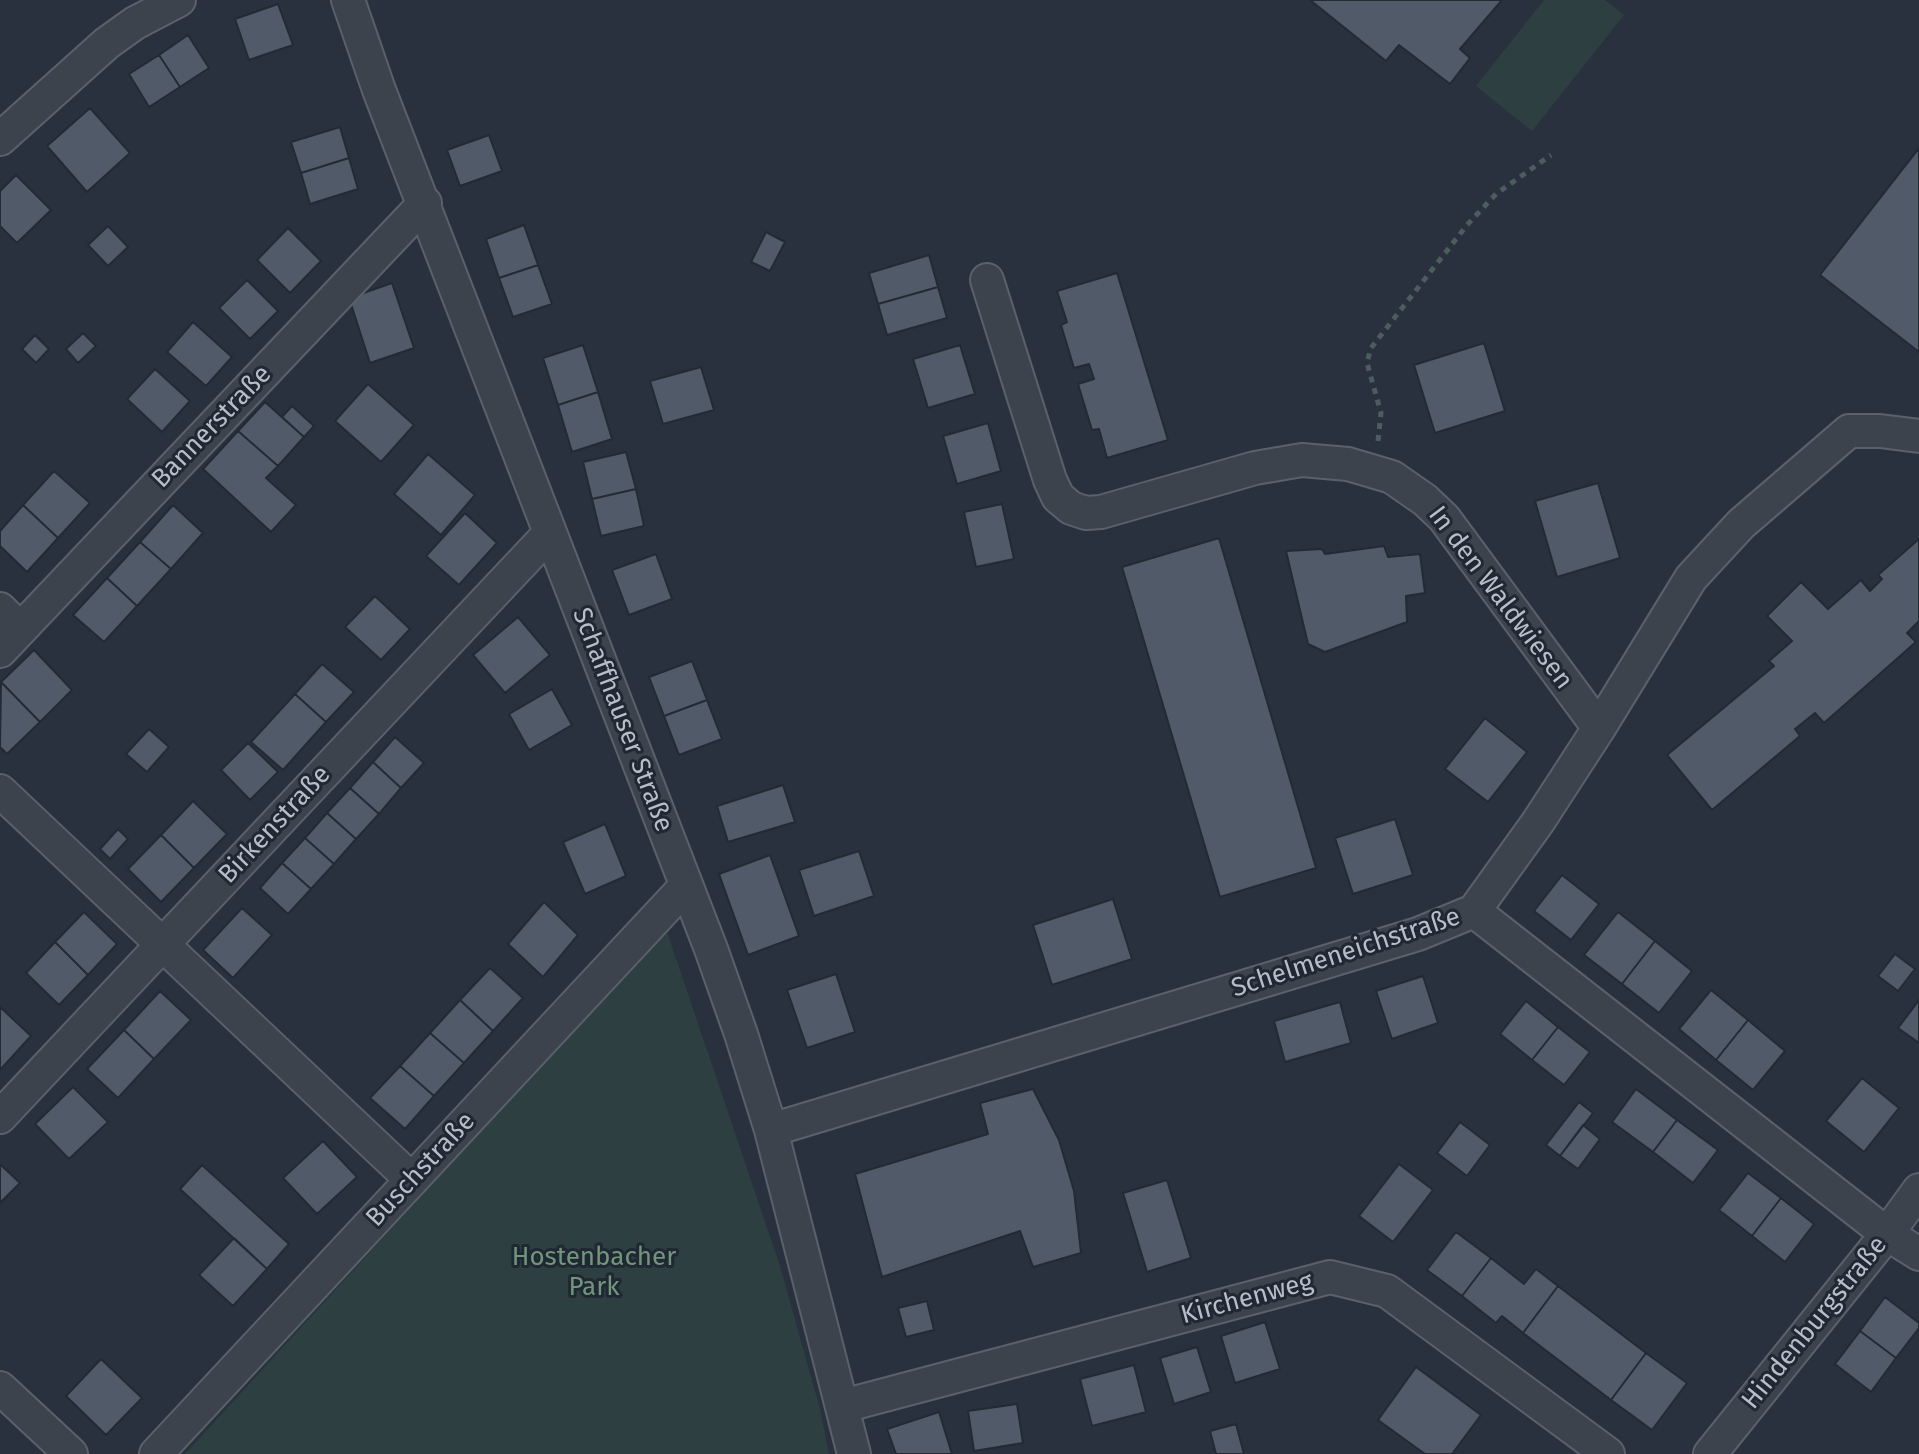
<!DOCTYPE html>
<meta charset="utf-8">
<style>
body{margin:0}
canvas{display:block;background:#28313d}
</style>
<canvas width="1919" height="1454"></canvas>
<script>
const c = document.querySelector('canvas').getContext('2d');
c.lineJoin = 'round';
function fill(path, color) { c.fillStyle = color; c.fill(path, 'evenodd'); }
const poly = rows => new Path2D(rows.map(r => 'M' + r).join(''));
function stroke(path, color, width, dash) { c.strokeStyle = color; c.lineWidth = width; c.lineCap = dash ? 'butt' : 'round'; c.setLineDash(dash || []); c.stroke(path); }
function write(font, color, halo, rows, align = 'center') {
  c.font = font + ' "Fira Sans",sans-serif'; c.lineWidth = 6; c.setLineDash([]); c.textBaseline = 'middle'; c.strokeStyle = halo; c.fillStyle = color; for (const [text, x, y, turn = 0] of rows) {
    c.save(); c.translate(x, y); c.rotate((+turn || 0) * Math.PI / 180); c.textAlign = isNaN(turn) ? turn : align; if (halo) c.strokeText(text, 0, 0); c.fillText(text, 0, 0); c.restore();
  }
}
const green = poly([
 [1544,0,1605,0,1624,15,1532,131,1476,86],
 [666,929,780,1266,820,1409,829,1454,185,1454]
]);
const building = poly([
 [1310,0,1502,0,1460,49,1470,58,1450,84,1399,45,1386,61,1310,0],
 [278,4,293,45,249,60,235,19,278,4],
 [188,35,209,68,180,87,159,55,188,35],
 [159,55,180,87,149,107,129,74,159,55],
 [90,108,130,153,87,192,47,146,90,108],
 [340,127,349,158,301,173,291,142,340,127],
 [489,135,502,171,460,186,447,150,489,135],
 [1919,148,1919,352,1820,275,1919,148],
 [349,158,358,189,310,204,301,173,349,158],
 [16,175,51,210,17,243,0,226,0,191,16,175],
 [524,225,538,265,499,278,486,239,524,225],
 [108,226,128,247,108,266,88,245,108,226],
 [288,228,321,261,290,293,257,260,288,228],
 [766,232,785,242,770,271,751,262,766,232],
 [929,255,938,287,878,304,869,273,929,255],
 [538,265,552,304,513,317,499,278,538,265],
 [1117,273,1168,440,1107,458,1099,429,1092,430,1078,384,1094,379,1089,364,1074,368,1061,325,1067,322,1057,291,1117,273],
 [247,280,278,311,250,339,219,308,247,280],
 [392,283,414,348,370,363,349,298,392,283],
 [938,287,947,318,887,335,878,304,938,287],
 [193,322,232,357,206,386,167,352,193,322],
 [83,333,96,346,78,363,66,349,83,333],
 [35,335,49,349,36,363,22,349,35,335],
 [1484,343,1505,411,1435,433,1414,365,1484,343],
 [583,345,598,392,558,405,543,358,583,345],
 [960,345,975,394,928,408,913,359,960,345],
 [701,367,714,410,663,424,650,381,701,367],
 [155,369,190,401,162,432,127,399,155,369],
 [368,384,414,425,381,462,335,421,368,384],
 [598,392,612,439,572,452,558,405,598,392],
 [265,402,304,437,278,466,238,431,265,402],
 [292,406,314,426,304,437,282,417,292,406],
 [988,423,1001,471,957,484,943,436,988,423],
 [238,431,278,466,266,478,296,505,271,532,203,469,238,431],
 [626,452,636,489,592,499,583,462,626,452],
 [428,454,475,495,441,535,394,494,428,454],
 [54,471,90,503,58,538,23,505,54,471],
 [1598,483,1620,558,1557,577,1535,501,1598,483],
 [636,489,644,526,601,536,592,499,636,489],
 [1002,504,1014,559,976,567,964,512,1002,504],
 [23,505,58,538,27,572,0,546,0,531,23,505],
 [173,505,203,533,171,569,140,542,173,505],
 [465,513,497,543,459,585,426,556,465,513],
 [1219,538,1316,868,1220,897,1122,567,1219,538],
 [1919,539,1919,621,1907,633,1916,642,1824,723,1815,713,1795,729,1800,736,1712,810,1667,755,1774,666,1769,661,1792,641,1767,616,1801,582,1828,609,1861,580,1870,591,1882,579,1878,575,1919,539],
 [140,542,171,569,137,606,107,578,140,542],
 [1384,546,1388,557,1420,554,1425,593,1406,596,1407,622,1325,652,1308,644,1286,551,1322,549,1325,554,1384,546],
 [656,554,672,599,629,615,612,570,656,554],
 [107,578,137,606,104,642,73,615,107,578],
 [375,596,410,629,381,660,345,627,375,596],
 [518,617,550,655,505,693,473,655,518,617],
 [34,650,72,690,40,722,1,682,34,650],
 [692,661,707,700,664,716,649,677,692,661],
 [322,664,354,692,326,722,295,694,322,664],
 [1,682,40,722,7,754,0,747,1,682],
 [552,689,572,725,529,750,509,714,552,689],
 [295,694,326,722,283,770,251,742,295,694],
 [707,700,722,739,679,755,664,716,707,700],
 [1485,718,1527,752,1488,802,1445,769,1485,718],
 [149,729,169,747,147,772,126,754,149,729],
 [395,737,424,763,401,788,373,762,395,737],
 [248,743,278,772,250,800,221,770,248,743],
 [373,762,401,788,379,814,350,788,373,762],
 [783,785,795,822,728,842,717,806,783,785],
 [350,788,379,814,356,839,327,813,350,788],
 [193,801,227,834,194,868,161,835,193,801],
 [327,813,356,839,334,864,305,838,327,813],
 [1395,819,1413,875,1353,894,1335,838,1395,819],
 [605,824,626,876,585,894,563,842,605,824],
 [118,829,128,839,110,859,100,849,118,829],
 [161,835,194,868,161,902,128,869,161,835],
 [305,838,334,864,311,889,282,863,305,838],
 [859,851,874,896,814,916,799,870,859,851],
 [770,855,799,936,748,955,719,874,770,855],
 [282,863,311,889,288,914,260,888,282,863],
 [1562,875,1599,904,1571,940,1534,911,1562,875],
 [1113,899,1132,959,1052,985,1033,925,1113,899],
 [544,902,578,935,543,977,508,944,544,902],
 [242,908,272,935,233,978,203,950,242,908],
 [84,912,117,944,88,975,55,942,84,912],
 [1618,912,1655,941,1622,984,1584,955,1618,912],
 [1655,941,1692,971,1659,1013,1622,984,1655,941],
 [55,942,88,975,59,1005,26,973,55,942],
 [1895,954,1915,969,1898,991,1878,976,1895,954],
 [490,968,523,998,493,1031,460,1000,490,968],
 [836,974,855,1032,807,1048,787,990,836,974],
 [1423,976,1438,1023,1392,1039,1376,991,1423,976],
 [1711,990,1748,1020,1716,1060,1679,1029,1711,990],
 [160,991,191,1020,154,1059,124,1030,160,991],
 [460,1000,493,1031,464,1063,430,1033,460,1000],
 [1919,1000,1919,1043,1898,1028,1919,1000],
 [1526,1001,1558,1027,1532,1060,1500,1034,1526,1001],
 [1340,1002,1351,1043,1285,1062,1274,1021,1340,1002],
 [0,1007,31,1036,0,1070,0,1007],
 [1748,1020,1785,1051,1753,1090,1716,1060,1748,1020],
 [1558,1027,1590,1052,1564,1085,1532,1060,1558,1027],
 [124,1030,154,1059,118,1098,87,1069,124,1030],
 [430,1033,464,1063,434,1096,400,1066,430,1033],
 [400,1066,434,1096,405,1129,370,1098,400,1066],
 [1862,1078,1899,1108,1864,1152,1826,1121,1862,1078],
 [73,1087,108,1122,69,1159,35,1124,73,1087],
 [1033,1089,1059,1140,1074,1191,1081,1253,1033,1267,1020,1231,882,1277,855,1174,988,1134,980,1103,1033,1089],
 [1636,1089,1677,1120,1653,1152,1612,1122,1636,1089],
 [1579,1102,1593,1113,1560,1156,1546,1145,1579,1102],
 [1677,1120,1718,1150,1693,1183,1653,1152,1677,1120],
 [1460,1122,1490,1145,1467,1176,1437,1153,1460,1122],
 [1583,1125,1600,1139,1578,1169,1560,1156,1583,1125],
 [323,1141,357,1177,317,1214,283,1178,323,1141],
 [0,1164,20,1183,0,1203,0,1164],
 [1399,1164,1433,1190,1393,1242,1359,1216,1399,1164],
 [202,1165,289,1244,267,1269,180,1189,202,1165],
 [1748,1173,1781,1198,1752,1236,1719,1210,1748,1173],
 [1167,1180,1191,1258,1147,1272,1123,1193,1167,1180],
 [1781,1198,1814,1224,1785,1262,1752,1236,1781,1198],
 [1456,1232,1491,1258,1462,1296,1427,1270,1456,1232],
 [234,1238,267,1269,233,1306,199,1275,234,1238],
 [1491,1258,1524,1284,1536,1269,1558,1286,1523,1333,1502,1316,1496,1323,1462,1296,1491,1258],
 [1558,1286,1646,1353,1611,1400,1523,1333,1558,1286],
 [1885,1297,1919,1323,1919,1328,1896,1358,1860,1331,1885,1297],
 [927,1301,934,1330,906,1337,898,1308,927,1301],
 [1265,1322,1280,1369,1235,1383,1221,1336,1265,1322],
 [1860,1331,1896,1358,1871,1392,1835,1364,1860,1331],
 [1197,1347,1211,1392,1174,1404,1160,1358,1197,1347],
 [1646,1353,1687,1383,1652,1430,1611,1400,1646,1353],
 [101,1359,142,1398,106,1435,66,1396,101,1359],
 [1134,1365,1146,1412,1092,1426,1080,1379,1134,1365],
 [1416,1367,1481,1415,1452,1454,1425,1454,1378,1420,1416,1367],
 [1017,1404,1023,1443,974,1451,968,1411,1017,1404],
 [939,1412,952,1454,896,1454,887,1429,939,1412],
 [1236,1424,1244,1454,1216,1454,1210,1431,1236,1424]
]);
const path = poly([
 [1378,441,1381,413,1367,363,1371,348,1467,225,1496,194,1551,155]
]);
const minor = poly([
 [348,0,379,90,711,949,741,1034,771,1130,854,1454],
 [0,139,107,43,135,23,179,0],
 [987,280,1050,480,1058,497,1071,508,1086,513,1101,512,1255,468,1302,460,1348,464,1392,477,1425,500,1444,518,1599,728],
 [0,609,20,629],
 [0,651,425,203],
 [0,791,412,1180],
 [1474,911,1538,822,1599,728,1691,578,1741,524,1849,431,1880,431,1919,436],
 [1474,911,1887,1234,1919,1254],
 [0,1117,550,533],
 [771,1130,1418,934,1474,911],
 [0,1388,71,1454],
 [843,1406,1330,1277,1387,1291,1608,1454],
 [156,1454,686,886],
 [1710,1454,1887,1234,1919,1190]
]);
const streetNames = [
 ["Bannerstraße",212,427,-46],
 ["In den Waldwiesen",1500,598,53],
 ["Schaffhauser Straße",622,720,69],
 ["Birkenstraße",275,825,-47],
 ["Schelmeneichstraße",1346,953,-18],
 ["Buschstraße",421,1170,-47],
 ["Kirchenweg",1247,1299,-15],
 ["Hindenburgstraße",1815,1323,-51]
];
const parkNames = [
 ["Hostenbacher",594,1258],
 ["Park",594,1288]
];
fill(green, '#2d3f40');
fill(building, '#515a68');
stroke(building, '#222a34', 2);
stroke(minor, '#5a616b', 36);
stroke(path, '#4c5c5f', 5, [6, 6]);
stroke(minor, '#3c434d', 32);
write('26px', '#b8bec8', '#202833', streetNames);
write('26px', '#72967b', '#202833', parkNames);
</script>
